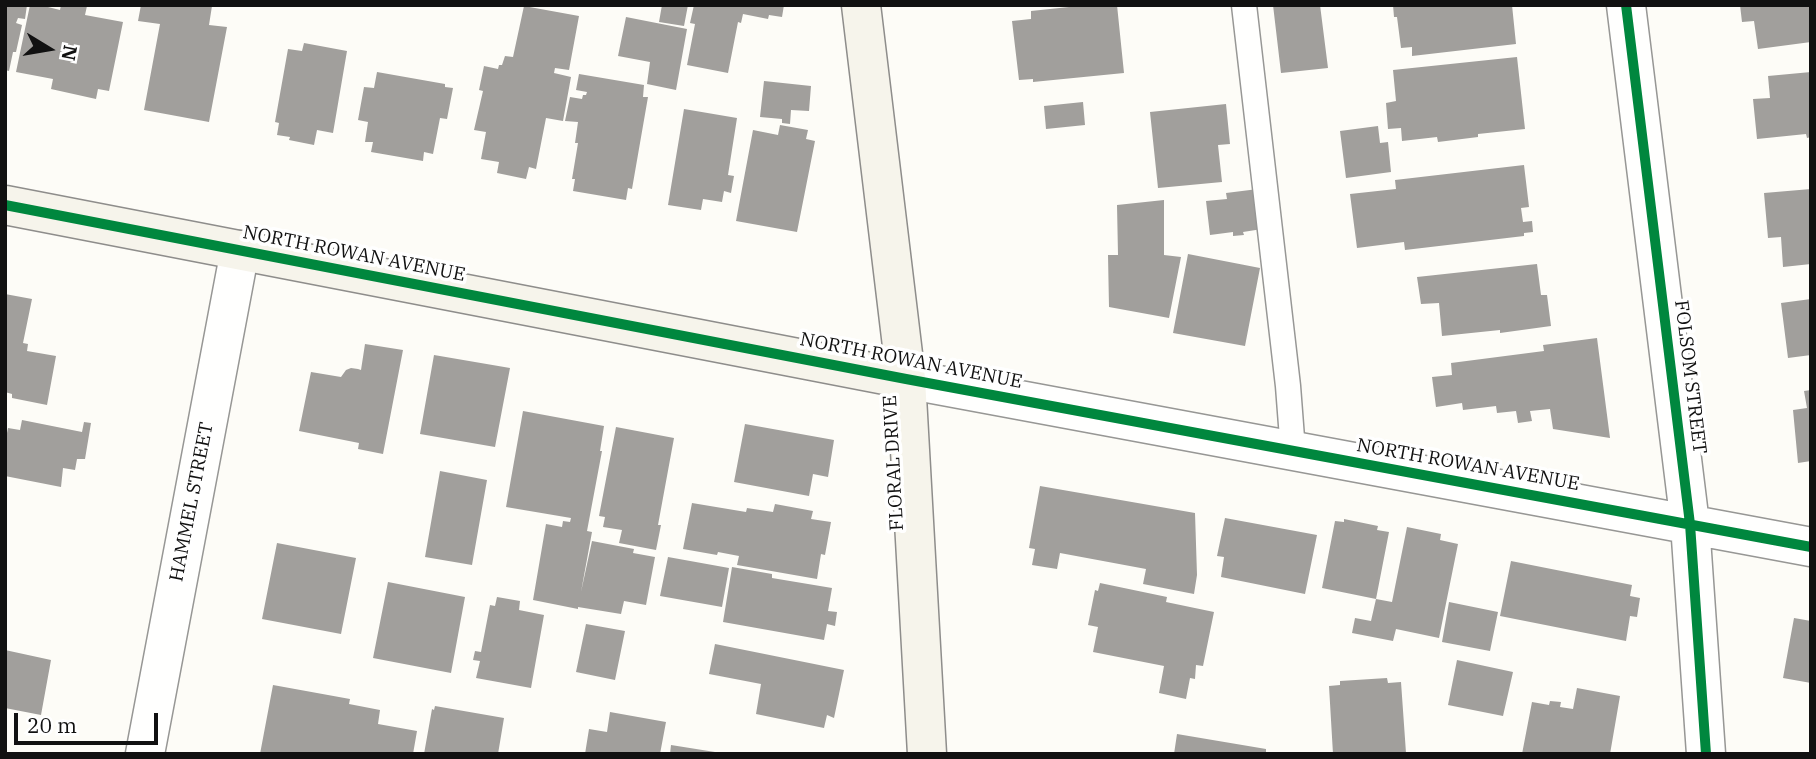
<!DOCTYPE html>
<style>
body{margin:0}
#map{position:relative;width:1816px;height:759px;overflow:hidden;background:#fdfcf7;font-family:"IBM Plex Serif",serif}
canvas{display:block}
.frame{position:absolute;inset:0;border:7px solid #111;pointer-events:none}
.north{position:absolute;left:14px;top:14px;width:70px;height:70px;-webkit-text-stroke:5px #fff;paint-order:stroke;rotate:101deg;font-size:19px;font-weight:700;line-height:28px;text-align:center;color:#111}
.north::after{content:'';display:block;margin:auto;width:24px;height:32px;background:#111;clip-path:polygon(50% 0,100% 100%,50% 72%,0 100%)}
.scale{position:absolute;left:14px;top:713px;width:144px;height:32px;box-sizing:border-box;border:4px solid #111;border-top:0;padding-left:9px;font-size:21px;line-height:24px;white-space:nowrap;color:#111;-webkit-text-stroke:5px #fff;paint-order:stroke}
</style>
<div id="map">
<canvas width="1816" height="759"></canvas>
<div class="frame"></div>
<div class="north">N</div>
<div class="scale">20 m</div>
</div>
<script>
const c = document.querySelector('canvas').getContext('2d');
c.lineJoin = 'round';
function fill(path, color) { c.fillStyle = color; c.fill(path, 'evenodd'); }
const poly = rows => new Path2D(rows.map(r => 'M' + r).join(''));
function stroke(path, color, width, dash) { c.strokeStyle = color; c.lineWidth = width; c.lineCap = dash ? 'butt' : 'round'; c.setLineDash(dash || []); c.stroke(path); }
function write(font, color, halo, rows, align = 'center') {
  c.font = font + ' "IBM Plex Serif",serif'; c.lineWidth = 7; c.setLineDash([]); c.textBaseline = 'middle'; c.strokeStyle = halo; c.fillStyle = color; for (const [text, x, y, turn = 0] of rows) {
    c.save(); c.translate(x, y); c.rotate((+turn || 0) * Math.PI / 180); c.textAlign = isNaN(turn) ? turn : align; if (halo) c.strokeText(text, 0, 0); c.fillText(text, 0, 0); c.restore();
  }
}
const building = poly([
 [5,5,27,5,25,19,18,18,16,23,22,25,16,52,13,52,9,71,5,70],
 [30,5,40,5,60,10,61,5,82,5,87,6,85,15,123,22,109,91,98,89,96,99,51,89,53,79,16,72],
 [141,5,212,6,209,25,227,27,209,122,144,110,160,24,138,21],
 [662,5,688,5,684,26,659,22],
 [694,5,784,5,782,17,769,15,768,19,743,14,741,23,738,22,728,73,687,65,695,24,690,23],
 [1088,5,1117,5,1124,73,1033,82,1033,79,1019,80,1012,21,1031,19,1031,11],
 [1273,5,1320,5,1328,68,1281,73],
 [1393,5,1512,5,1516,44,1412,56,1412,47,1401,48,1397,17,1394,17],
 [1740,5,1811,5,1811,42,1758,49,1754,21,1742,22],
 [524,6,579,16,569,70,555,68,554,73,571,77,563,121,546,118,536,169,529,167,526,179,497,173,499,162,481,159,486,132,474,130,483,91,479,90,484,66,498,69,499,65,502,65,505,56,513,57],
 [626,17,687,29,676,90,647,84,650,62,618,56],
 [304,43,347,51,333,133,317,130,314,145,289,140,290,137,277,135,279,123,275,122,288,49,302,51],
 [1517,57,1525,129,1478,134,1478,137,1438,142,1437,137,1402,141,1401,128,1388,129,1386,103,1396,101,1393,70],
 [377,72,445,84,445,87,453,88,447,119,440,118,433,154,424,152,423,161,371,152,373,142,365,142,368,122,358,120,364,87,374,88],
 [1811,72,1811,137,1807,138,1806,134,1757,139,1753,99,1770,98,1768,76],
 [579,74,644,85,643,97,648,97,632,189,628,188,626,200,573,191,575,179,572,179,578,143,575,143,578,122,565,121,570,97,582,99,583,95,586,95,587,92,576,90],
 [764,81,811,86,809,111,791,110,790,124,782,123,782,119,760,117],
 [1083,102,1085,125,1046,129,1044,106],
 [1226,104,1230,144,1218,145,1222,182,1158,188,1150,112],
 [684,109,737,118,728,175,734,176,731,193,724,191,722,202,703,199,701,210,668,205],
 [780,125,808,130,806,139,815,141,797,232,736,221,753,130,778,135],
 [1378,126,1380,143,1388,142,1391,172,1346,178,1340,131],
 [1524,165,1529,207,1521,208,1523,222,1532,221,1533,232,1524,233,1524,236,1405,250,1404,242,1357,248,1350,194,1396,189,1395,180],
 [1258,189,1262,229,1243,232,1244,235,1233,236,1233,232,1210,235,1206,201,1227,199,1226,193],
 [1811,189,1811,264,1783,267,1781,237,1768,238,1764,193],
 [1164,200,1164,255,1181,257,1169,318,1109,307,1108,255,1118,255,1117,205],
 [1188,254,1260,268,1245,346,1173,333],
 [1537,264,1541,295,1547,295,1551,326,1500,333,1500,330,1442,336,1439,303,1421,304,1417,277],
 [5,294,32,299,23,343,28,344,27,351,56,356,47,405,12,398,12,394,5,392],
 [1811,299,1811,355,1788,358,1781,303],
 [1597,338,1610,438,1553,429,1550,409,1530,411,1532,421,1518,423,1516,411,1497,413,1496,406,1463,410,1462,403,1436,407,1432,377,1452,375,1451,363,1544,351,1543,345],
 [365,344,403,350,383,454,358,449,359,443,299,431,311,372,341,377,346,370,351,368,358,369,361,370],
 [434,355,510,368,495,447,420,434],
 [1811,390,1811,461,1798,463,1793,410,1807,408,1804,391],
 [523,411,604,426,600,451,602,451,587,531,592,532,581,592,592,541,634,549,633,553,655,557,646,605,624,601,621,614,578,607,578,609,533,600,546,524,562,527,563,521,570,522,571,518,506,507],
 [22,420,82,432,84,422,91,423,85,459,77,459,75,470,63,468,61,487,5,476,5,443,8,428,20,430],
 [745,424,834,440,828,477,813,474,809,496,734,482],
 [616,427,674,438,658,525,661,525,656,550,619,543,622,530,603,527,605,517,599,516],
 [440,471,487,480,472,565,425,557],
 [1040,486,1195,513,1197,575,1194,594,1143,584,1146,569,1060,553,1057,569,1032,565,1035,549,1029,548],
 [692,503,746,512,747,508,773,512,775,504,813,511,811,519,831,522,825,555,821,554,817,579,737,565,739,556,718,552,717,555,683,549],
 [1225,518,1317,535,1305,594,1221,577,1224,557,1217,556],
 [1344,519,1378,526,1377,530,1389,532,1376,599,1392,602,1407,527,1441,534,1440,540,1458,544,1439,638,1396,629,1393,641,1352,633,1355,618,1371,621,1376,599,1322,588,1335,521,1344,522],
 [277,543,356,558,341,634,262,619],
 [668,557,729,568,722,607,660,596],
 [1511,561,1632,585,1630,596,1640,598,1637,617,1630,616,1626,641,1500,616],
 [732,567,772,574,772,578,832,588,828,611,837,612,835,626,827,624,824,640,723,622],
 [388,582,465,597,451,673,373,658],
 [1100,583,1167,597,1166,602,1214,612,1203,666,1196,665,1195,679,1190,678,1186,699,1159,693,1164,666,1093,652,1098,627,1088,625,1095,590,1098,591],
 [497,597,520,601,519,610,544,615,531,688,476,678,480,661,473,660,475,651,481,652,490,605,495,606],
 [1449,602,1498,612,1490,651,1442,642],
 [1794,618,1811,621,1811,683,1783,678],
 [586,624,625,631,615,680,576,672],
 [715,644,844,670,834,718,827,715,824,728,756,714,761,684,709,674],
 [5,650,51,660,41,715,5,708],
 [1457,660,1513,672,1503,716,1448,705],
 [1387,678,1388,683,1401,682,1406,753,1333,754,1329,686,1340,685,1340,681],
 [273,685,350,699,349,704,380,710,378,724,417,731,413,754,260,754],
 [1577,688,1620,696,1610,754,1522,754,1532,702,1549,705,1550,701,1561,702,1560,707,1573,709],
 [435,706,504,718,498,754,424,754,432,709,434,710],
 [610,712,666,722,660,754,585,754,589,729,607,732],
 [1177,734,1266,749,1266,754,1174,754],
 [671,745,715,752,715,754,670,754]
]);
const lane = poly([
 [1244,5,1288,386,1293,451]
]);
const street = poly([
 [1626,5,1690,524,1706,754],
 [906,379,1811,547],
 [145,754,240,250]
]);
const secondary = poly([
 [861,5,906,379,927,754],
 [5,205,906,379]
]);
const cycleway = poly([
 [1626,5,1690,524,1706,754],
 [5,205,906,379,1811,547]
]);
const streetNames = [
 ["NORTH ROWAN AVENUE",354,254,11],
 ["NORTH ROWAN AVENUE",911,361,11],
 ["FOLSOM STREET",1690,377,83],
 ["FLORAL DRIVE",894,463,-93],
 ["NORTH ROWAN AVENUE",1468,465,10],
 ["HAMMEL STREET",192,502,-79]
];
fill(building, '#a19f9c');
stroke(lane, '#979795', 27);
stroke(street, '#979795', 41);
stroke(secondary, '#8e8d8b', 41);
stroke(lane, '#fffffe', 24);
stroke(street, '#fffffe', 38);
stroke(secondary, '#f6f4eb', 38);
stroke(cycleway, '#00873e', 10);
write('19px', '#111', '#fff', streetNames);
</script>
